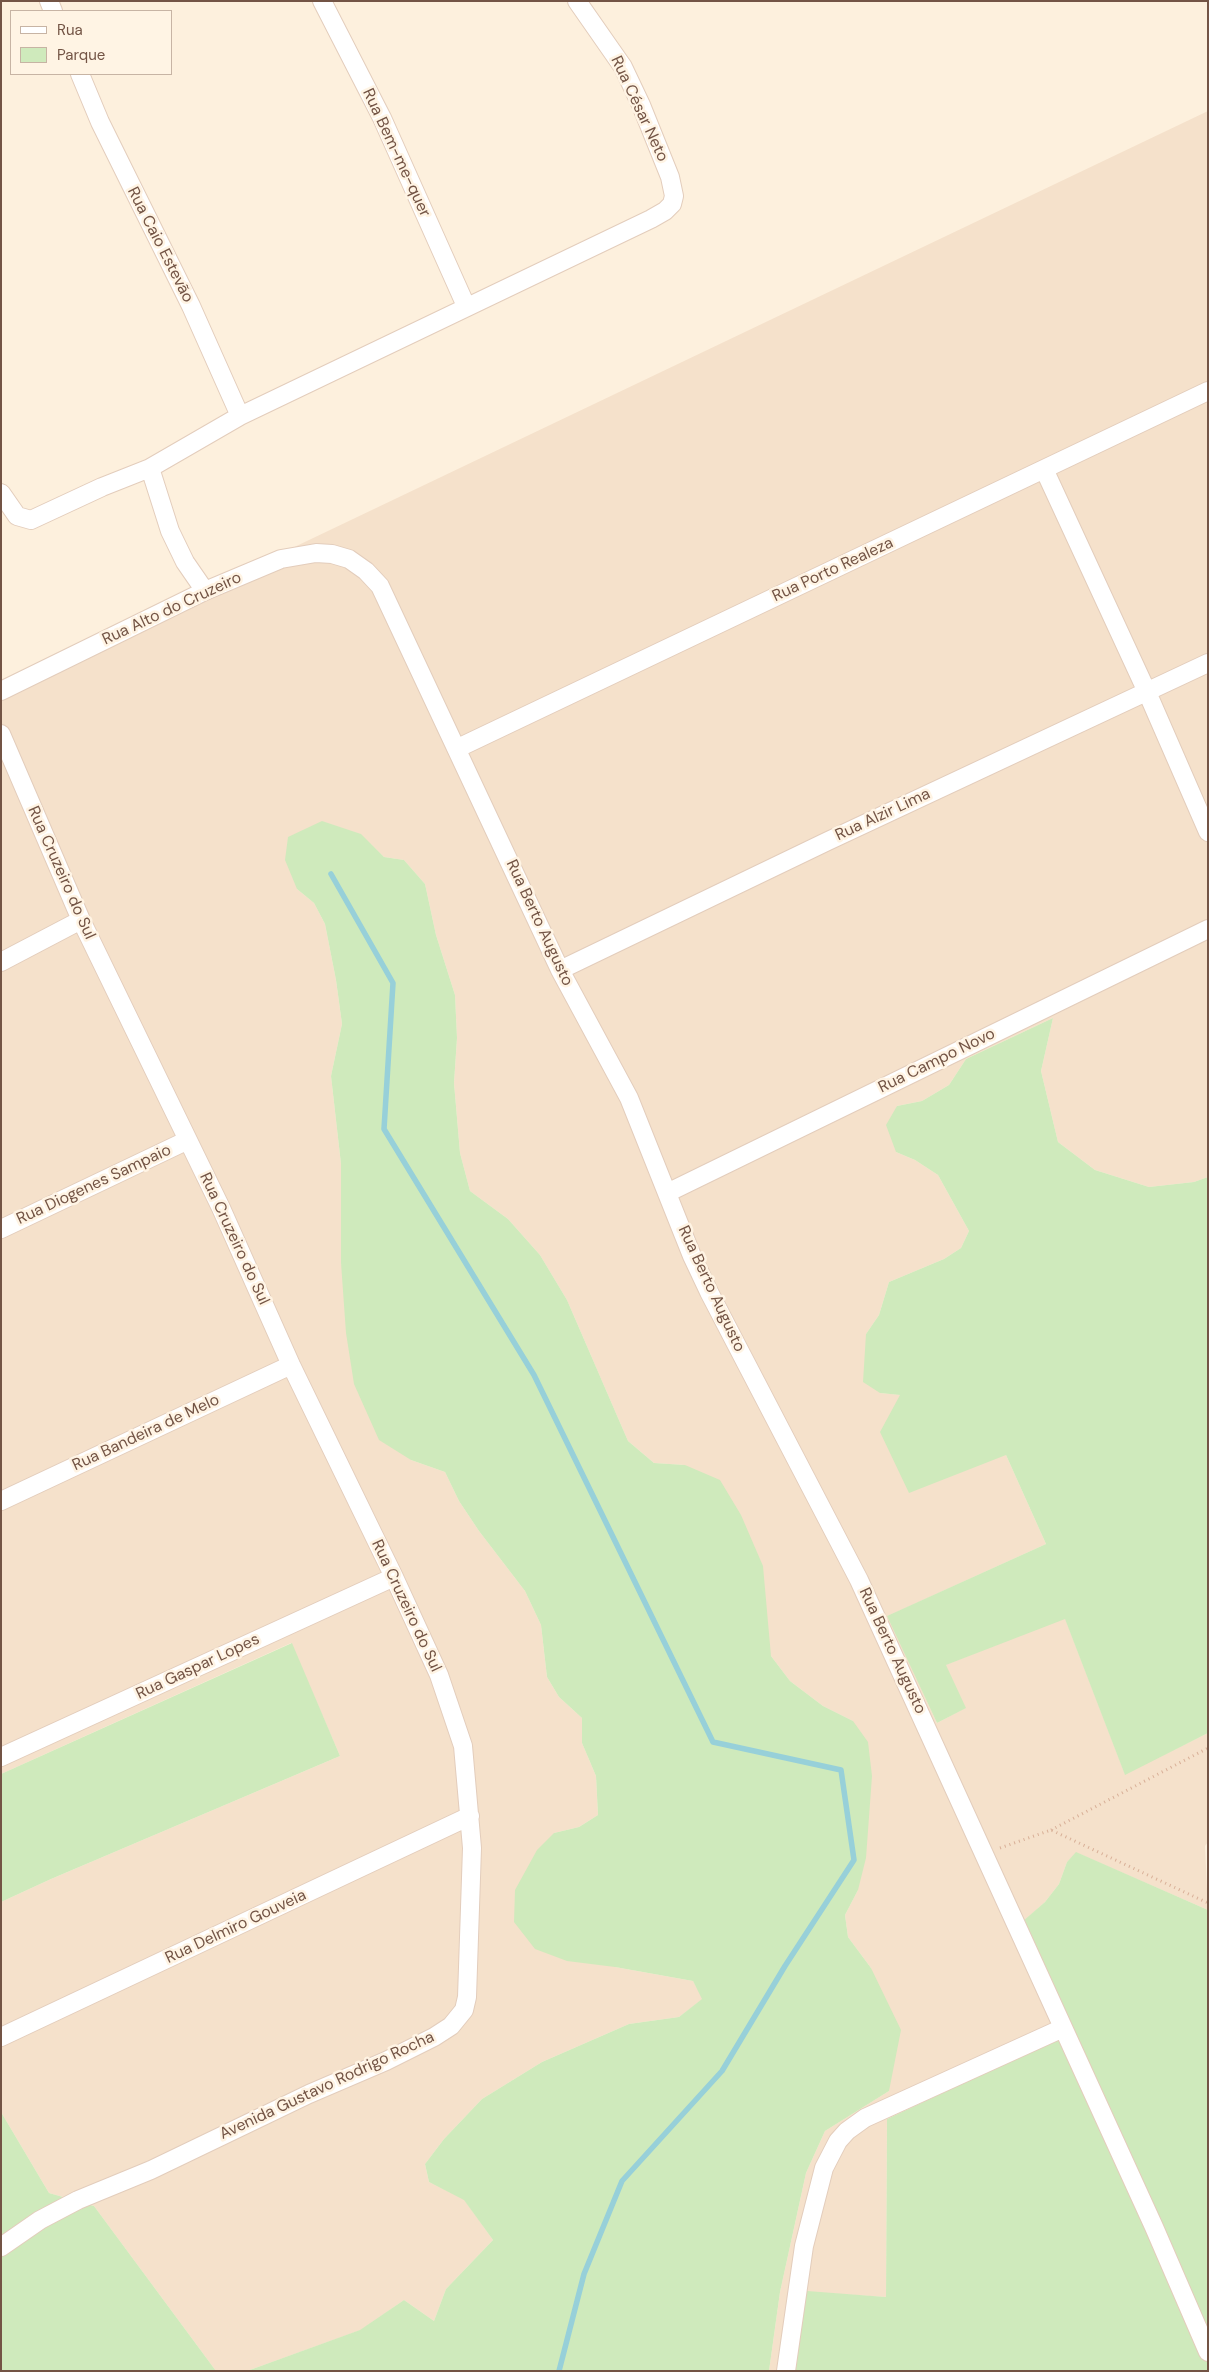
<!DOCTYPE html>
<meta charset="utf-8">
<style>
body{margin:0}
#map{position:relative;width:1209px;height:2372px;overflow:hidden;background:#fdf0dd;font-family:"DM Sans",sans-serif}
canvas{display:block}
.frame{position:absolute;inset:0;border:2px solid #735445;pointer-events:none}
.legend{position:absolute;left:10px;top:10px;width:162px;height:65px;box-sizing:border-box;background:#fff4e4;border:1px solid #c7b4a4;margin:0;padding:6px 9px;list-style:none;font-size:15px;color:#735445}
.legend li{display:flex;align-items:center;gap:10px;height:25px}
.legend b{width:25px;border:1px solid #c7b4a4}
</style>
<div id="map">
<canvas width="1209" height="2372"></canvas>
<div class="frame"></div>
<ul class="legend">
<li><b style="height:6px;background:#fff"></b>Rua</li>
<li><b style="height:14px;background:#cfeabc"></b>Parque</li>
</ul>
</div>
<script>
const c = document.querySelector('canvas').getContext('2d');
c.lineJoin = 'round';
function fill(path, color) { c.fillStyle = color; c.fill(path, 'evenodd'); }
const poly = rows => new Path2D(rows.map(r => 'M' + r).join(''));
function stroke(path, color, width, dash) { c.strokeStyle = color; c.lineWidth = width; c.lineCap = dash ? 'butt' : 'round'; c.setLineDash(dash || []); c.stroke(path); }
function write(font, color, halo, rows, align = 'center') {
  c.font = font + ' "DM Sans",sans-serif'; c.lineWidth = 5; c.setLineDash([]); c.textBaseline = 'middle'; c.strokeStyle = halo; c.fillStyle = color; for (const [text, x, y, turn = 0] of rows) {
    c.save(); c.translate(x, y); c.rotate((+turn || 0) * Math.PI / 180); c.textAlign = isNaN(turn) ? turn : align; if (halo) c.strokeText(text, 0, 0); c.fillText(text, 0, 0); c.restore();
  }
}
const residential = poly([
 [1208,111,1208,1177,1194,1182,1149,1187,1095,1170,1058,1142,1041,1071,1053,1018,966,1059,949,1085,922,1101,897,1106,896,1152,915,1160,938,1175,969,1231,961,1248,944,1259,889,1282,879,1315,866,1334,880,1393,901,1395,1006,1455,1046,1544,888,1616,937,1723,965,1708,945,1665,1065,1618,1125,1774,1208,1733,1208,1842,1205,1846,1208,1910,1077,1853,1067,1862,1059,1884,1045,1902,1022,1923,1058,2039,887,2119,886,2297,807,2292,794,2371,769,2371,780,2292,806,2173,825,2131,889,2091,871,1968,848,1937,845,1915,858,1890,853,1721,823,1706,790,1681,771,1656,685,1465,654,1463,628,1441,567,1300,540,1255,508,1219,470,1191,460,1153,454,1083,457,1038,455,995,436,935,425,884,404,860,384,857,360,834,297,889,314,903,325,924,336,980,342,1024,331,1076,341,1164,341,1263,411,1460,445,1472,459,1501,479,1531,525,1591,541,1625,547,1677,559,1697,582,1718,582,1743,596,1776,598,1815,579,1827,554,1833,615,1967,693,1981,703,1999,679,2017,629,2024,542,2062,482,2099,444,2139,425,2164,429,2182,464,2199,493,2240,446,2289,434,2321,404,2300,361,2330,247,2371,216,2371,94,2206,49,2193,1,2112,1,1902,51,1879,340,1756,291,1643,1,1774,1,687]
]);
const green = poly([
 [322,821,361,834,384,857,404,860,425,884,436,935,455,995,457,1038,454,1083,460,1153,470,1191,508,1219,540,1255,567,1300,628,1441,654,1463,685,1465,720,1480,741,1515,763,1566,771,1656,790,1681,823,1706,853,1721,868,1742,872,1776,866,1858,858,1890,845,1915,848,1937,871,1968,901,2030,889,2091,825,2131,806,2173,780,2292,769,2371,247,2371,360,2330,404,2300,434,2321,446,2289,493,2240,464,2200,429,2182,425,2164,444,2139,482,2099,542,2062,629,2024,679,2017,702,1999,693,1981,615,1967,567,1961,535,1949,514,1922,515,1890,537,1850,554,1833,579,1827,598,1815,596,1776,582,1743,582,1718,559,1697,547,1677,541,1625,525,1591,479,1531,459,1501,445,1472,411,1460,379,1440,354,1384,346,1333,341,1263,341,1164,331,1076,342,1024,336,980,325,924,314,903,297,889,285,860,288,837],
 [1053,1018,1041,1071,1058,1142,1095,1170,1149,1187,1194,1182,1208,1177,1208,1733,1125,1775,1065,1619,946,1665,966,1708,937,1723,887,1616,1046,1544,1006,1455,909,1493,880,1432,900,1395,880,1393,863,1382,866,1334,879,1315,889,1282,944,1259,961,1248,969,1231,938,1175,915,1160,896,1152,886,1125,897,1106,922,1101,949,1085,966,1059],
 [292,1643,340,1756,51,1879,1,1902,1,1774],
 [1076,1852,1208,1910,1208,2371,794,2371,807,2291,886,2297,887,2119,1058,2039,1022,1922,1045,1902,1059,1884,1067,1862],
 [1,2112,49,2193,94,2206,216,2371,1,2371]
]);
const stream = poly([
 [331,874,393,983,384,1129,534,1375,713,1742,841,1770,854,1860,785,1966,722,2071,622,2181,584,2274,559,2371]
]);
const path = poly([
 [1051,1830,1208,1748],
 [1000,1848,1051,1830,1208,1903]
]);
const street = poly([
 [49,1,53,11],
 [322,1,382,118,466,306],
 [80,74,100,122,191,306,240,416],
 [1044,469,1147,692,1208,832],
 [1,493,17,516,31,520,102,487,150,468],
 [205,591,185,562,170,531,150,468,240,416,651,219,665,211,672,204,674,196,670,177,641,105,623,67,577,1],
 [1,691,205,591,281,559,316,553,332,554,349,559,366,571,380,586,560,970,629,1098,692,1256,709,1292,859,1580,1154,2227,1208,2352],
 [1,734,81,920,221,1208,291,1365,394,1577,439,1675,463,1746,472,1848,467,1997,464,2010,451,2026,434,2037,386,2061,309,2094,151,2170,78,2200,40,2220,1,2247],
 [458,748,1208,391],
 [1,962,81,920],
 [560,970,828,841,1208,663],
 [667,1193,1208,929],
 [1,1229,188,1140],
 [1,1501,291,1365],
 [1,1757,394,1577],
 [1,2037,470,1816],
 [786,2371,804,2246,824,2168,838,2141,847,2131,865,2118,1063,2028]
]);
const streetNames = [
 ["Rua César Neto",639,109,65],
 ["Rua Bem-me-quer",396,153,65],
 ["Rua Caio Estevão",160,245,63],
 ["Rua Porto Realeza",833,570,-25],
 ["Rua Alto do Cruzeiro",172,609,-25],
 ["Rua Alzir Lima",883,815,-25],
 ["Rua Cruzeiro do Sul",61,873,66],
 ["Rua Berto Augusto",539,923,65],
 ["Rua Campo Novo",937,1061,-26],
 ["Rua Diogenes Sampaio",94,1185,-25],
 ["Rua Cruzeiro do Sul",234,1239,65],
 ["Rua Berto Augusto",711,1289,65],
 ["Rua Bandeira de Melo",146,1433,-25],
 ["Rua Cruzeiro do Sul",406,1606,65],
 ["Rua Berto Augusto",892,1651,65],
 ["Rua Gaspar Lopes",198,1667,-25],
 ["Rua Delmiro Gouveia",236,1927,-25],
 ["Avenida Gustavo Rodrigo Rocha",327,2086,-25]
];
fill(residential, '#f5e1cb');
fill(green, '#cfeabc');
stroke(stream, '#97d0d9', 5.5);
stroke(street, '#e3cdbc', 20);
stroke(path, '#d8af97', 3, [1, 4]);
stroke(street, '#fff', 18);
write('16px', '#735445', '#fff4e4', streetNames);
</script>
